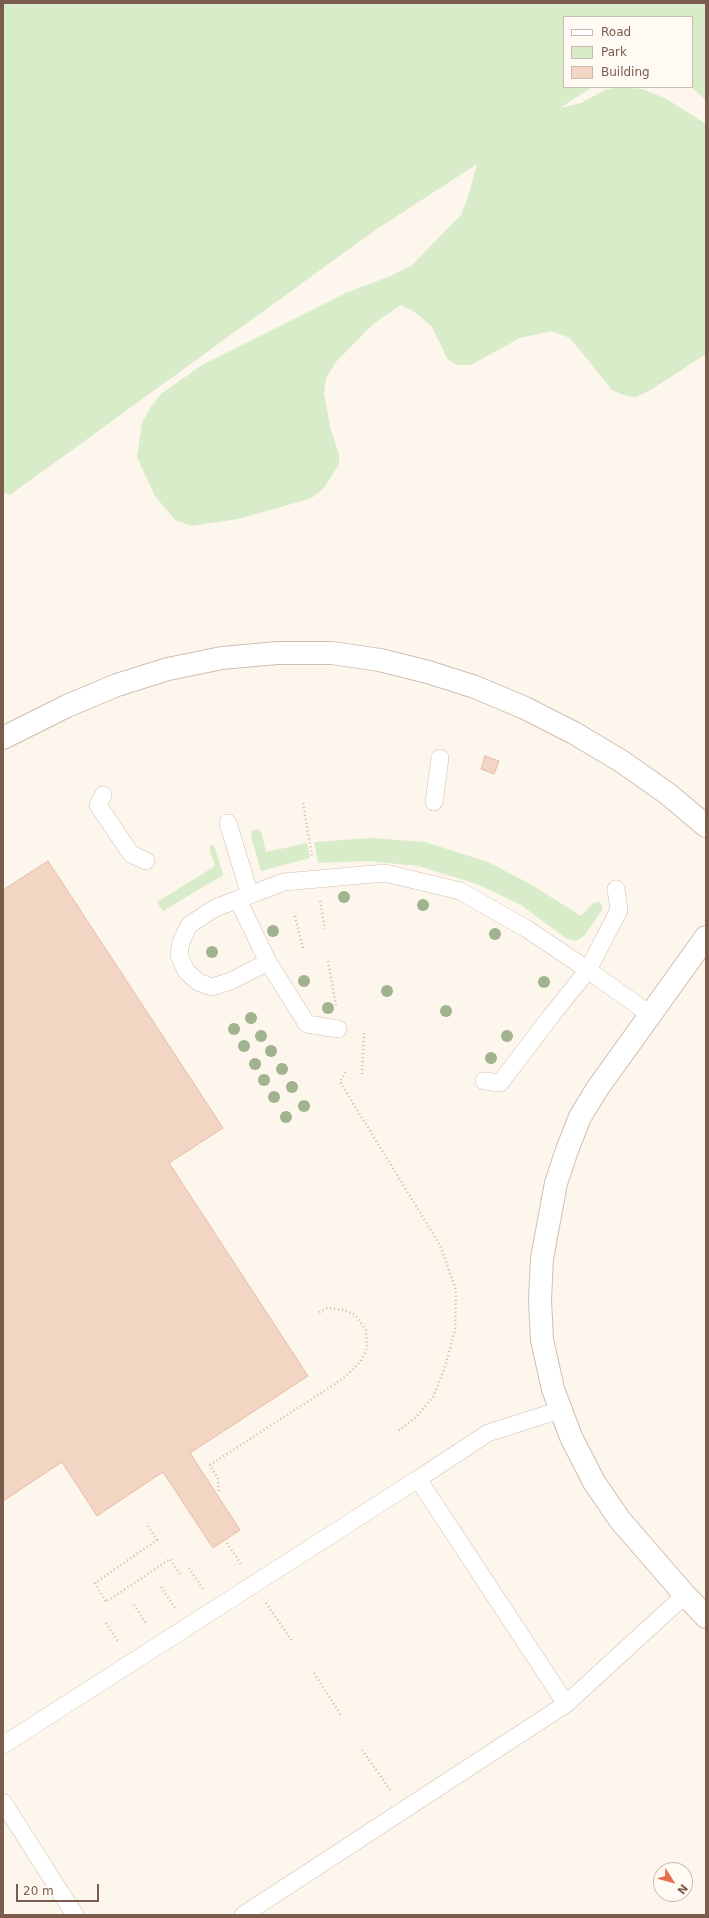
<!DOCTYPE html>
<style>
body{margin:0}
#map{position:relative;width:709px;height:1918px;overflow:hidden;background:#fdf6ec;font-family:"DejaVu Sans",sans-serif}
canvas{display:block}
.frame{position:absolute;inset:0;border:4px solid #7a5c4d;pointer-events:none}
.legend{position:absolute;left:563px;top:16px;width:130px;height:72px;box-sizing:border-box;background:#fffaf3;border:1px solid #cabbb1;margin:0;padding:5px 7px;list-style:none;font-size:12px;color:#7a5c4d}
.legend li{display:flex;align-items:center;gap:8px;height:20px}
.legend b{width:20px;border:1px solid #cabbb1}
.north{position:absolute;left:653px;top:1862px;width:40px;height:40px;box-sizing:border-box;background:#fffaf3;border:1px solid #cabbb1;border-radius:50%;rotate:127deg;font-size:11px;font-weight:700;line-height:16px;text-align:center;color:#7a5c4d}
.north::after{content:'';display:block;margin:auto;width:14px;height:18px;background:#e76f51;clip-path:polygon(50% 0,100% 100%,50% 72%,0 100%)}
.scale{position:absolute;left:16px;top:1884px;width:83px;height:18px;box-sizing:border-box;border:2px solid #7a5c4d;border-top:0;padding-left:5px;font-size:12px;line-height:14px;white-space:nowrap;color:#7a5c4d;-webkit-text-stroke:3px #fffaf3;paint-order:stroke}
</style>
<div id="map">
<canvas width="709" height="1918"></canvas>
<div class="frame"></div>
<ul class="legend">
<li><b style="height:5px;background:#fff"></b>Road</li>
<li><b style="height:11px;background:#d8ecc9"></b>Park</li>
<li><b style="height:11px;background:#f3d5c3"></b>Building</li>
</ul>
<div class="north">N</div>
<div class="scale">20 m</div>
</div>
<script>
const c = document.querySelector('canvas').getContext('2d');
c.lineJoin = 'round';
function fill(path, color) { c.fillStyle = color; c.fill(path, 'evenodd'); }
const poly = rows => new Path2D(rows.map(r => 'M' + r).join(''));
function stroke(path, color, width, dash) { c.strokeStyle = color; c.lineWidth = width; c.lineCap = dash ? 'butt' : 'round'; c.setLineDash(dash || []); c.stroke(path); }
const green = poly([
 [3,3,706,3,706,100,691,87,692,17,564,17,564,87,592,87,560,108,581,103,605,90,619,87,642,89,665,98,706,124,706,354,649,391,636,397,623,395,612,390,570,338,551,331,520,338,471,365,458,365,448,360,432,327,415,312,401,305,373,324,336,362,326,378,324,393,330,427,339,454,339,464,324,488,313,497,302,501,238,519,192,526,175,520,155,496,137,457,142,423,150,408,161,394,202,365,346,293,390,276,412,265,461,215,468,197,477,164,374,231,10,495,3,493],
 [257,829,261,831,266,852,307,843,310,858,261,871,251,836,252,831],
 [372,838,425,842,488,862,532,885,581,916,593,903,599,902,602,905,602,910,585,935,576,941,567,939,521,905,477,884,418,866,368,861,318,863,314,842],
 [214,845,223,875,163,911,157,902,215,866,210,851,210,846]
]);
const building = poly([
 [485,756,499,761,494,774,481,769,485,756],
 [48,861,223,1128,169,1163,308,1376,190,1453,240,1530,213,1548,163,1472,97,1516,62,1462,3,1501,3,890,48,861]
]);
const path = poly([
 [303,803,312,856],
 [320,901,325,929],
 [295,916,303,948],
 [328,961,336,1006],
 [345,1072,340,1082,440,1245,456,1290,455,1330,444,1370,433,1397,416,1417,398,1431],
 [362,1074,364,1031],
 [219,1491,218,1479,210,1465,344,1378,361,1361,367,1348,366,1330,355,1315,344,1310,327,1308,318,1313],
 [148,1526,157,1540,95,1583,106,1602,170,1559,180,1574],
 [227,1543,241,1564],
 [189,1568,203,1589],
 [161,1587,175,1608],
 [266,1603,292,1641],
 [134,1605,147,1625],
 [106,1623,119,1643],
 [314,1673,341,1715],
 [362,1750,391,1791]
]);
const service = poly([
 [103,795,98,805,131,854,146,861],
 [434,802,440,758],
 [228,823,250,895],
 [238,900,268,962,307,1024,338,1029],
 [268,962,231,981,212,987,198,982,186,971,179,955,181,942,189,925,215,908,284,882,385,873,460,891,527,929,588,970,651,1015],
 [484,1081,500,1083,551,1016,588,970,619,910,616,889],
 [560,1410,488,1433,418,1479,566,1704],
 [3,1745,418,1479],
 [3,1802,75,1915],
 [243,1915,566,1704,685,1595]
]);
const minor = poly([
 [3,738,67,706,117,685,168,669,222,658,277,653,332,653,380,660,428,672,475,687,525,708,574,733,621,761,668,794,706,826],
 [706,937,597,1089,580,1117,567,1150,556,1183,542,1258,540,1300,542,1340,553,1389,571,1437,594,1482,620,1520,685,1595,706,1617]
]);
const trees = [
 [344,897],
 [423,905],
 [273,931],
 [495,934],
 [212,952],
 [304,981],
 [544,982],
 [387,991],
 [328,1008],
 [446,1011],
 [251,1018],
 [234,1029],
 [261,1036],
 [507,1036],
 [244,1046],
 [271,1051],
 [491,1058],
 [255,1064],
 [282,1069],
 [264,1080],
 [292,1087],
 [274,1097],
 [304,1106],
 [286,1117]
];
fill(green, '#d8ecc9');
fill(building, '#f3d5c3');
stroke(building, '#e6bba3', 1);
stroke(service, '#d1beb0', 18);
stroke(minor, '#d1beb0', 24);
stroke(path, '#d9b8a5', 2.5, [1, 3]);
stroke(service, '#fff', 17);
stroke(minor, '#fff', 22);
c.fillStyle = '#a0b28e';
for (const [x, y] of trees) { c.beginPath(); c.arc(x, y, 6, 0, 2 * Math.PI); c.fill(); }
</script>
